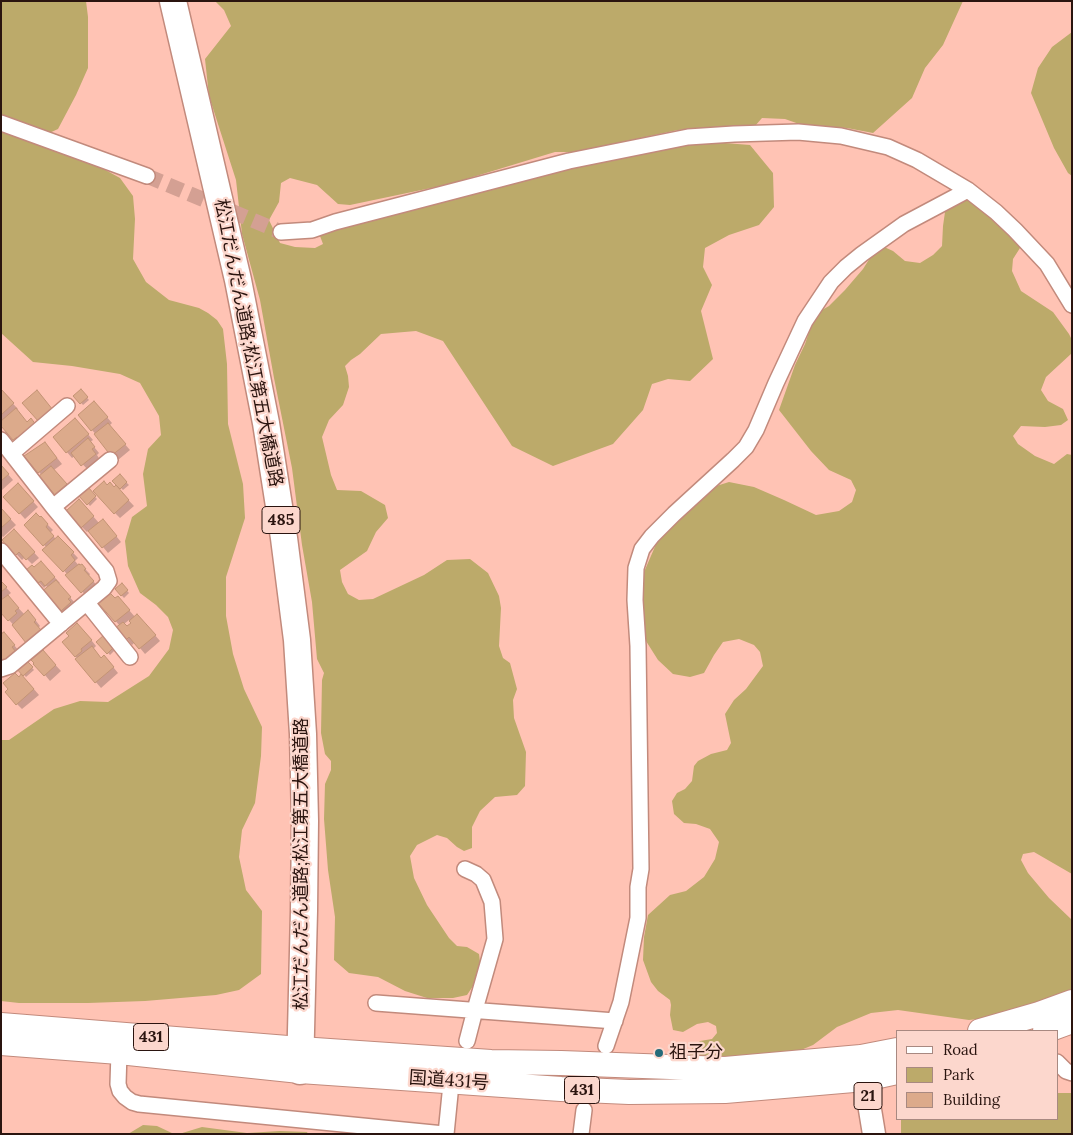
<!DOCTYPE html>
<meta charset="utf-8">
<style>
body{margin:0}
#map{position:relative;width:1073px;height:1135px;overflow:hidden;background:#ffc3b4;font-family:Lora,serif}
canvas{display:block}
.frame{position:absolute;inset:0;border:2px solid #2a140f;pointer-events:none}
.legend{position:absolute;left:896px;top:1030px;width:162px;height:90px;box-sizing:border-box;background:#fcd7cd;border:1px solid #a88981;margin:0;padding:6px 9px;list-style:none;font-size:15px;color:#2a140f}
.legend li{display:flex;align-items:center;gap:10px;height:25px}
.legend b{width:25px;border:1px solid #a88981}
</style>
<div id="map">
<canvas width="1073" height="1135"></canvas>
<div class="frame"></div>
<ul class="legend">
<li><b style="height:6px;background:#fff"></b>Road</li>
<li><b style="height:14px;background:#bcaa6a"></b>Park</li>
<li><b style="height:14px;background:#dcaa8b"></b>Building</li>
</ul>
</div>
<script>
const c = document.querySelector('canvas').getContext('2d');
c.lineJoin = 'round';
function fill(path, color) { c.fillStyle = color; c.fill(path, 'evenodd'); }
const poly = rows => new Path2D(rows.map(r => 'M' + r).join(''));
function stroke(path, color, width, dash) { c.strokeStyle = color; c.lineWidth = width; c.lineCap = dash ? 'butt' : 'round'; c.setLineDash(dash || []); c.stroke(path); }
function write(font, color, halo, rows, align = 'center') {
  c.font = font + ' Lora,"Noto Sans JP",serif'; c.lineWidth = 4.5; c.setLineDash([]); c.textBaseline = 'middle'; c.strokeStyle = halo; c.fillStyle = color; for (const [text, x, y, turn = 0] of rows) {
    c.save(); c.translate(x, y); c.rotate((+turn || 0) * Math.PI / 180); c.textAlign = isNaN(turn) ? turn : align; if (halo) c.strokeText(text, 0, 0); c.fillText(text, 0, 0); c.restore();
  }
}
const green = poly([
 [1,1,86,1,88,17,88,68,76,95,58,129,47,134,1,118],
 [215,1,963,1,943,45,925,68,912,98,873,133,847,128,802,125,785,119,762,118,755,126,678,130,575,152,555,152,450,184,350,205,338,204,317,185,290,178,281,183,279,202,269,220,280,243,295,247,315,248,323,244,320,236,337,227,562,170,664,149,712,142,750,145,773,173,774,207,759,225,729,235,705,248,703,267,712,285,701,311,713,359,690,381,668,379,652,384,643,410,613,444,553,466,512,446,443,341,416,331,381,334,360,354,351,360,345,366,348,376,349,387,343,405,329,420,322,437,331,475,337,490,361,491,385,505,388,518,376,532,367,551,340,570,342,582,348,594,359,600,373,599,424,575,447,560,470,559,488,573,499,596,501,608,499,646,503,658,510,663,517,689,513,700,514,718,526,752,525,786,517,795,495,797,480,811,472,827,472,848,464,851,457,847,447,838,437,835,417,845,410,856,414,878,427,905,449,938,457,946,467,947,479,954,481,970,473,986,467,995,453,998,427,998,405,991,378,977,349,973,334,960,335,917,328,870,324,819,325,784,331,770,331,761,325,754,321,733,322,680,324,673,317,659,312,602,302,545,292,468,274,378,260,300,242,234,236,180,209,96,205,59,231,26,224,10],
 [1072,32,1072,176,1068,173,1054,148,1031,93,1038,68,1052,47],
 [1,129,100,167,120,178,133,196,135,219,133,259,146,282,169,300,199,308,208,313,217,320,223,329,227,364,228,424,243,484,245,518,226,577,226,616,233,654,244,689,262,727,261,756,255,803,242,830,239,857,246,890,262,911,261,974,239,990,216,995,145,1001,88,1003,19,1003,1,1001,1,740,9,740,54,709,80,701,108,702,149,676,169,649,173,630,168,617,156,605,140,593,128,566,125,541,132,517,147,506,143,474,148,449,161,435,159,416,140,383,120,374,72,366,33,362,1,333],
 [983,198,1021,230,1020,248,1013,259,1012,271,1021,291,1053,312,1069,334,1072,340,1072,353,1046,377,1041,390,1048,401,1063,409,1068,420,1061,425,1045,427,1021,426,1013,436,1018,444,1035,456,1054,464,1067,454,1072,455,1072,874,1034,852,1023,854,1021,860,1028,873,1049,898,1071,919,1072,999,1003,1016,969,1020,898,1010,871,1013,837,1027,813,1045,777,1060,689,1057,692,1048,700,1041,712,1039,717,1033,716,1026,708,1022,697,1024,683,1032,673,1030,670,1015,671,1005,670,1000,658,991,651,982,643,960,644,937,648,915,670,895,686,891,704,877,715,859,719,842,710,829,696,824,684,823,674,814,672,801,677,793,685,789,692,781,694,766,698,761,711,754,727,750,731,743,725,714,734,700,746,689,763,666,760,652,754,645,739,639,723,642,714,655,704,673,690,677,673,674,658,660,646,641,642,604,644,572,657,542,672,521,710,488,729,482,754,487,784,500,816,515,839,511,852,502,856,490,851,480,829,470,811,451,779,410,795,365,805,344,815,314,829,306,845,290,863,269,875,250,882,246,893,251,905,261,920,263,933,255,942,246,943,226,945,212,954,205,967,199],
 [1057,1091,1058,1093,1072,1093,1072,1134,901,1134,901,1119,1057,1119],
 [143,1125,157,1126,174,1134,128,1134],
 [202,1127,247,1133,280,1131,307,1132,308,1134,179,1134]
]);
const shadow = poly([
 [1,391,18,409,16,411,27,423,20,445,1,425],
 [81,391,89,400,83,405,75,396],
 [99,408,112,423,109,426,130,450,118,460,92,430],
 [80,425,93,440,90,442,99,453,97,455,100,460,88,470,75,456,72,458,54,437],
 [50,449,62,464,54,470,72,490,61,499,39,472],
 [1,466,13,480,2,490,1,489],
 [120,476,129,485,123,490,114,481],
 [18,485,38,507,25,519,5,497],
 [107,486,114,488,116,487,134,506,120,518,115,513],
 [88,489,97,499,90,506,81,496],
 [84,506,99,523,108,526,121,542,108,553,89,530,87,532,82,527],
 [1,509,16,525,3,537,1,535],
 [41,518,53,530,50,533,56,539,58,537,78,558,75,561,80,567,82,565,87,571,90,574,89,576,98,587,87,597,68,575,44,550,47,548,25,525],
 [19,536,39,558,32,564,25,557,22,560,3,540],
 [34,568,46,568,60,583,58,584,75,603,62,614,57,609,49,588,46,586,44,588,28,570],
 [1,582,11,593,7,596,25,615,33,617,40,626,38,628,45,636,33,647,1,611],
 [122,585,129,593,124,598,116,589],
 [115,599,123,603,135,617,142,620,160,641,145,654,135,642,132,645,127,639,117,628,120,626,100,603],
 [129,620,132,623,127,628,124,624],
 [83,630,96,646,93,649,102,659,109,662,118,673,101,688,77,660,78,659,64,643],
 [1,631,9,639,19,651,1,657],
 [104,637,115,650,110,655,98,642],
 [48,657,61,671,50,681,45,675],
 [26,661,34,670,26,677,18,668],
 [19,678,27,681,39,695,22,709,17,704]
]);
const building = poly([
 [1,389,14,403,1,415,1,389],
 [81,389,88,397,80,404,73,396,81,389],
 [37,390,53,410,39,422,22,403,37,390],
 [94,401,108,417,91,431,78,415,94,401],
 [16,408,27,422,31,418,36,425,19,440,17,437,13,440,1,426,1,421,16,408],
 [75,418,89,434,66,453,53,437,75,418],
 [108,423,126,444,111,456,94,434,108,423],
 [88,438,95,447,92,449,96,454,81,466,71,453,88,438],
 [45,442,57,458,38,473,24,456,45,442],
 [1,465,9,474,1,481,1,465],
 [51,466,67,484,55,495,39,476,51,466],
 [120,474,127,482,120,489,112,481,120,474],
 [104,481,107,485,110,482,114,487,116,485,129,500,114,514,93,491,104,481],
 [18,483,34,501,19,514,3,497,18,483],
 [88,487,96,496,87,505,79,496,88,487],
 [79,499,94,516,81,528,66,511,79,499],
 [1,508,11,519,1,528,1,508],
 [36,513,40,517,41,516,48,524,46,527,54,536,43,546,24,525,36,513],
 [103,519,117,536,102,548,88,531,103,519],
 [14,529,35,552,26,560,19,552,15,556,2,540,14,529],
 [58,536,74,552,71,555,75,560,63,572,42,550,58,536],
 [41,561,55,577,45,586,41,581,38,583,26,570,32,565,34,567,41,561],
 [79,564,80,565,82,564,86,569,84,570,94,581,81,593,65,575,79,564],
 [56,580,71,597,68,599,71,602,60,612,41,592,56,580],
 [1,581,7,587,1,592,1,581],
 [122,583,128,590,121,596,115,589,122,583],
 [110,593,115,598,118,596,130,610,115,622,98,603,110,593],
 [8,595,19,608,15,611,17,613,8,621,1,613,1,600,8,595],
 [28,610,36,620,34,622,41,630,26,643,12,625,28,610],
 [137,614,156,635,139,649,129,637,126,640,115,628,123,622,127,626,131,623,129,621,137,614],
 [77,623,92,640,81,649,82,651,75,657,62,642,69,636,66,633,77,623],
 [4,632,15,645,12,647,16,652,4,662,1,658,1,634,4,632],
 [104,635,114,647,107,654,96,642,104,635],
 [92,646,101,658,104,655,114,667,95,683,75,659,92,646],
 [43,650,56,665,44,676,33,664,34,663,31,660,43,650],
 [26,660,33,667,23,676,16,668,26,660],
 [15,673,19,677,21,674,34,689,16,705,5,692,8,689,3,683,15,673]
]);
const minorTunnel = poly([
 [147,176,281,232]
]);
const minor = poly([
 [1,123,147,176],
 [281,232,312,230,335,222,412,202,569,161,688,137,734,134,798,132,841,136,888,147,917,160,968,190,996,212,1015,230,1047,264,1072,305],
 [1,440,53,507,106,571,109,581,104,588,10,666,1,669],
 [12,453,67,406],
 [53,507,110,460],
 [1,551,61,624],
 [87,603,130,657],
 [465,869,476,874,483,880,492,902,495,939,476,1006],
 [376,1003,615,1021],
 [467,1041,474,1014],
 [606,1046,621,1002,638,918,638,887,641,869,638,646,635,600,636,568,642,549,652,536,674,514,733,460,746,447,756,430,776,383,805,321,831,282,846,267,862,254,904,224,968,190],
 [119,1052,118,1084,120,1091,125,1097,132,1102,139,1104,444,1134],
 [1057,1062,1066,1071,1072,1073],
 [446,1134,450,1094],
 [581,1134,584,1110]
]);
const primary = poly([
 [862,1061,874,1134]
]);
const trunk = poly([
 [1,1025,300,1049,491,1062,561,1063,725,1069,861,1057,897,1050],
 [980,1031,1039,1014,1072,1002],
 [1045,1031,1072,1021],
 [1,1043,119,1052,300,1071,561,1089,629,1092,725,1091,865,1079,897,1072]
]);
const motorway = poly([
 [173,1,238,280,266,423,284,538,297,640,303,734,305,821,304,911,300,1071]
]);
const markers = [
 [659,1053,5,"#256b7a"]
];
const shields = [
 [281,520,38],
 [151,1037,35],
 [582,1090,35],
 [868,1096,28]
];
const shieldNames = [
 ["485",281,520],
 ["431",151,1037],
 ["431",582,1090],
 ["21",868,1096]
];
const streetNames = [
 ["松江だんだん道路;松江第五大橋道路",248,343,79],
 ["松江だんだん道路;松江第五大橋道路",302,864,-90],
 ["国道431号",449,1081,4]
];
const poiNames = [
 ["祖子分",669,1053]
];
fill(green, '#bcaa6a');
fill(shadow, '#0003');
fill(building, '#dcaa8b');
stroke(building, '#c39374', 1);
stroke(minorTunnel, '#d4a093', 15, [15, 8]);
stroke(minor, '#c28a7c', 18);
stroke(primary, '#c28a7c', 25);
stroke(trunk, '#c28a7c', 26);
stroke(motorway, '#c28a7c', 29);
stroke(minor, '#fff', 15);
stroke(primary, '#fff', 22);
stroke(trunk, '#fff', 24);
stroke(motorway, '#fff', 26);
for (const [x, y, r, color] of markers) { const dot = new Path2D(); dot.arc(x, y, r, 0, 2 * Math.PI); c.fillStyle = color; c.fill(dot); stroke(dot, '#fcd7cd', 2); }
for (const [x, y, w] of shields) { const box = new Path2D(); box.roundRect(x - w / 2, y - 13.5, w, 27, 4); c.fillStyle = '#fcd7cd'; c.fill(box); stroke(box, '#2a140f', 1); }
write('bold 16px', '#2a140f', null, shieldNames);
write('18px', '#2a140f', '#fcd7cd', streetNames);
write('18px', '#2a140f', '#fcd7cd', poiNames, 'left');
</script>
